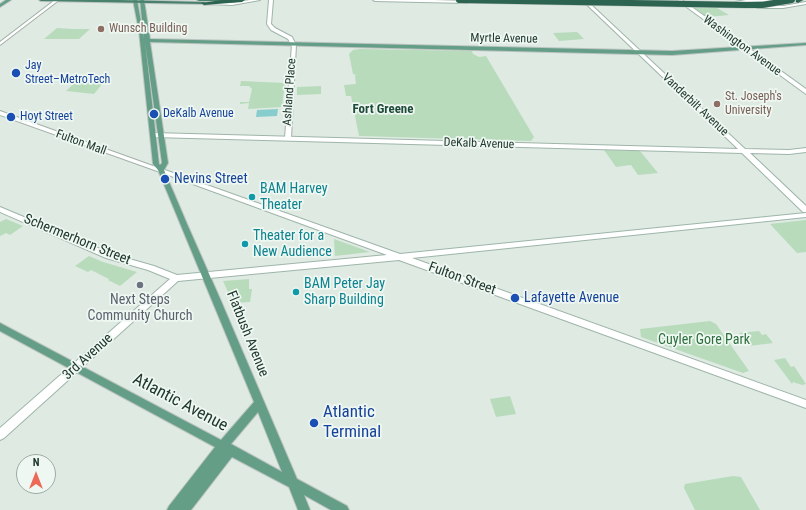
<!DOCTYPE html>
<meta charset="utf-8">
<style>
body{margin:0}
#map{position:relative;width:806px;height:510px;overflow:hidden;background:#dfeae3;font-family:"Roboto Condensed",sans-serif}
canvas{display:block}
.north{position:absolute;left:16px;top:454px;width:40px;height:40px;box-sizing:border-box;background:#eff7f2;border:1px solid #9caba4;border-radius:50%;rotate:0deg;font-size:11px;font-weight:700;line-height:16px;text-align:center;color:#20392f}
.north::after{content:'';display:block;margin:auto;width:14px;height:18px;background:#ee6858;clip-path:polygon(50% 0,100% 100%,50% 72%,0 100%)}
</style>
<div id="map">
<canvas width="806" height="510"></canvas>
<div class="north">N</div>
</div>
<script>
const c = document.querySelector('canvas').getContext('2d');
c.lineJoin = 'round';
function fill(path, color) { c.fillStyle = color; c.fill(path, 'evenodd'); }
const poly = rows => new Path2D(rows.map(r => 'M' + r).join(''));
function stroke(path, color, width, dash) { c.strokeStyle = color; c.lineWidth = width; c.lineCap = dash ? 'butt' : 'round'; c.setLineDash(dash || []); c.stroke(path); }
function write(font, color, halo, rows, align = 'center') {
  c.font = font + ' "Roboto Condensed",sans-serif'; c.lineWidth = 3.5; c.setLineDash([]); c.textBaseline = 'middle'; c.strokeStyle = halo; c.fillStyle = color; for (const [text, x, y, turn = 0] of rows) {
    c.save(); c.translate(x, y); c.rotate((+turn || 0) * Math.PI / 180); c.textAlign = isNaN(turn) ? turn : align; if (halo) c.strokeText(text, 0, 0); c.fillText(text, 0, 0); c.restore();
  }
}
const green = poly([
 [694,7,717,8,729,15,707,17],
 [57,28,73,29,90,29,79,39,44,39],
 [577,32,584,39,559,41,553,33],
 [360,49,472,51,473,54,479,57,486,56,534,137,531,141,359,136,351,96,346,96,344,85,356,84,355,76,356,75,353,74,349,54,353,50],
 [81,77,108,77,94,94,66,91],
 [241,81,285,83,282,107,248,109,249,103,240,104,240,102,249,102,252,89,249,86,240,86],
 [321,86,321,94,297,95,297,87],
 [604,150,640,151,658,173,638,175,631,165,616,167],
 [6,219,23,226,10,235,6,233,0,236,0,222],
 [806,220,806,252,797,253,770,224],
 [334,239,359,248,370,252,335,256],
 [89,256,103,262,137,272,120,286,108,280,109,279,91,270,88,272,75,266],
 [249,279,249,289,252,289,250,302,233,303,223,281],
 [710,321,716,324,749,371,743,373,641,337,640,329],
 [759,331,762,335,766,334,773,343,749,346,739,333],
 [785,358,791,367,794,366,806,384,802,385,793,382,792,384,774,360],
 [510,396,516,414,496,417,490,399],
 [733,476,741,477,760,510,695,510,684,488,685,484]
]);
const water = poly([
 [278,109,277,116,256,117,257,110]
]);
const tertiary = poly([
 [55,0,59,0,0,45,0,42,55,0],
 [292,44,296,45,291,138,288,140,285,138,292,44],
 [0,111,164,170,165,171,164,172,160,172,0,115,0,111]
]);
const secondary = poly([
 [250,0,260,0,232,5,209,4,207,3,209,2,232,3,250,0],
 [269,0,273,0,271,24,275,28,292,37,296,45,296,46,292,46,288,39,271,30,267,24,269,0],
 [373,0,434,0,467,1,469,2,467,3,375,1,373,0],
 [582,0,586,0,745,149,789,150,806,148,806,152,789,154,750,153,806,206,806,212,803,212,742,153,153,137,150,135,153,133,738,149,582,0],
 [677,0,682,0,806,89,806,94,677,0],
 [746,0,771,0,779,2,777,3,761,1,737,3,735,2,746,0],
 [806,2,806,4,783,8,758,8,756,7,758,6,783,6,806,2],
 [162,169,400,254,806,213,806,217,412,258,806,400,806,408,399,260,178,281,4,438,0,440,0,428,170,279,148,270,106,258,0,212,0,207,112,254,154,266,177,275,387,255,160,172,160,170,162,169]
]);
const primary = poly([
 [6,0,11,0,0,7,0,4,6,0],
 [133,0,137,0,144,39,140,0,144,0,150,39,672,51,806,43,806,45,672,55,150,42,168,163,164,170,187,224,221,301,297,479,347,506,349,510,331,510,304,495,310,510,298,510,289,487,232,457,191,510,167,510,169,506,215,447,0,331,0,323,221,440,254,402,158,170,153,164,139,31,133,0],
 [145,42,162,163,160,165,159,164,145,42],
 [258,412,282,472,231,444,258,412]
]);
const trunk = poly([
 [39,0,119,0,204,2,206,3,204,4,41,1,39,0],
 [197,0,226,0,224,1,199,1,197,0]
]);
const motorway = poly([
 [222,0,245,0,242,2,204,5,201,3,222,0],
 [796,0,803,0,798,3,796,2,796,0]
]);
const motorwayBridge = poly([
 [459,0,745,5,762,5,792,0]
]);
const markers = [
 [101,29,4,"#8d6e63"],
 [16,73,5,"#1a4fb4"],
 [717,104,4,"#8d6e63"],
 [154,114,5,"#1a4fb4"],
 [11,117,5,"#1a4fb4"],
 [165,179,5,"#1a4fb4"],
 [252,197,4,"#0f9aa8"],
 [245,244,4,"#0f9aa8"],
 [140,285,4,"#6b7280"],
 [296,292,4,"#0f9aa8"],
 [515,298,5,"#1a4fb4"],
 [314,423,5,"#1a4fb4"]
];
const farEducationnames = [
 ["Wunsch Building",109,29],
 ["St. Joseph's",725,97],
 ["University",725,111]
];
const farStreetnames = [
 ["Myrtle Avenue",504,39,1],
 ["Washington Avenue",742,46,36],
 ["Ashland Place",290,92,-86],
 ["Vanderbilt Avenue",695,105,43],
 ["Fulton Mall",81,143,20],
 ["DeKalb Avenue",479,144,2]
];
const farTransitnames = [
 ["Jay",25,66],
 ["Street–MetroTech",25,80],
 ["DeKalb Avenue",163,114],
 ["Hoyt Street",20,117]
];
const farNeighbourhoodnames = [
 ["Fort Greene",383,110]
];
const transitNames = [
 ["Nevins Street",174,179],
 ["Lafayette Avenue",524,298]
];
const cultureNames = [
 ["BAM Harvey",260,189],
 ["Theater",260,205],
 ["Theater for a",253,236],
 ["New Audience",253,252],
 ["BAM Peter Jay",304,284],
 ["Sharp Building",304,300]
];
const streetNames = [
 ["Schermerhorn Street",77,240,22],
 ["Fulton Street",462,279,20],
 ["Flatbush Avenue",247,334,68],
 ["3rd Avenue",88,357,-42]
];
const worshipNames = [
 ["Next Steps",140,300],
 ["Community Church",140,316]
];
const parkNames = [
 ["Cuyler Gore Park",704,340]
];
const nearStreetnames = [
 ["Atlantic Avenue",180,403,28]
];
const nearTransitnames = [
 ["Atlantic",323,413],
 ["Terminal",323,433]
];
fill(green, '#b8dbbc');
fill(water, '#87cdce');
stroke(tertiary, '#a2b1a9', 2);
stroke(secondary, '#9eb5aa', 2);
stroke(primary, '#bcc4c1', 2);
stroke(trunk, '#bcc4c1', 2);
stroke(motorway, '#bcc4c1', 2);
fill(tertiary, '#fff');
fill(secondary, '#fff');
fill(primary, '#649e87');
fill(trunk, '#48816c');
fill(motorway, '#2d6451');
stroke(motorwayBridge, '#bcc4c1', 7, []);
stroke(motorwayBridge, '#2d6451', 6);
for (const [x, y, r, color] of markers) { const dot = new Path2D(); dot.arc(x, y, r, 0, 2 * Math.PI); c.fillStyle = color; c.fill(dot); stroke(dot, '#eff7f2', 1.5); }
write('12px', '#785e54', '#eff7f2', farEducationnames, 'left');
write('12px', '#20392f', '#eff7f2', farStreetnames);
write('12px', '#164399', '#eff7f2', farTransitnames, 'left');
write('bold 13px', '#1d4a39', '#eff7f2', farNeighbourhoodnames);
write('14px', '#164399', '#eff7f2', transitNames, 'left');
write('14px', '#0d838f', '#eff7f2', cultureNames, 'left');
write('14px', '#20392f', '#eff7f2', streetNames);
write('14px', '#5b616d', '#eff7f2', worshipNames);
write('14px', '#2c6f3c', '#eff7f2', parkNames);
write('17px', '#20392f', '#eff7f2', nearStreetnames);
write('17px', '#164399', '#eff7f2', nearTransitnames, 'left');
</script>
